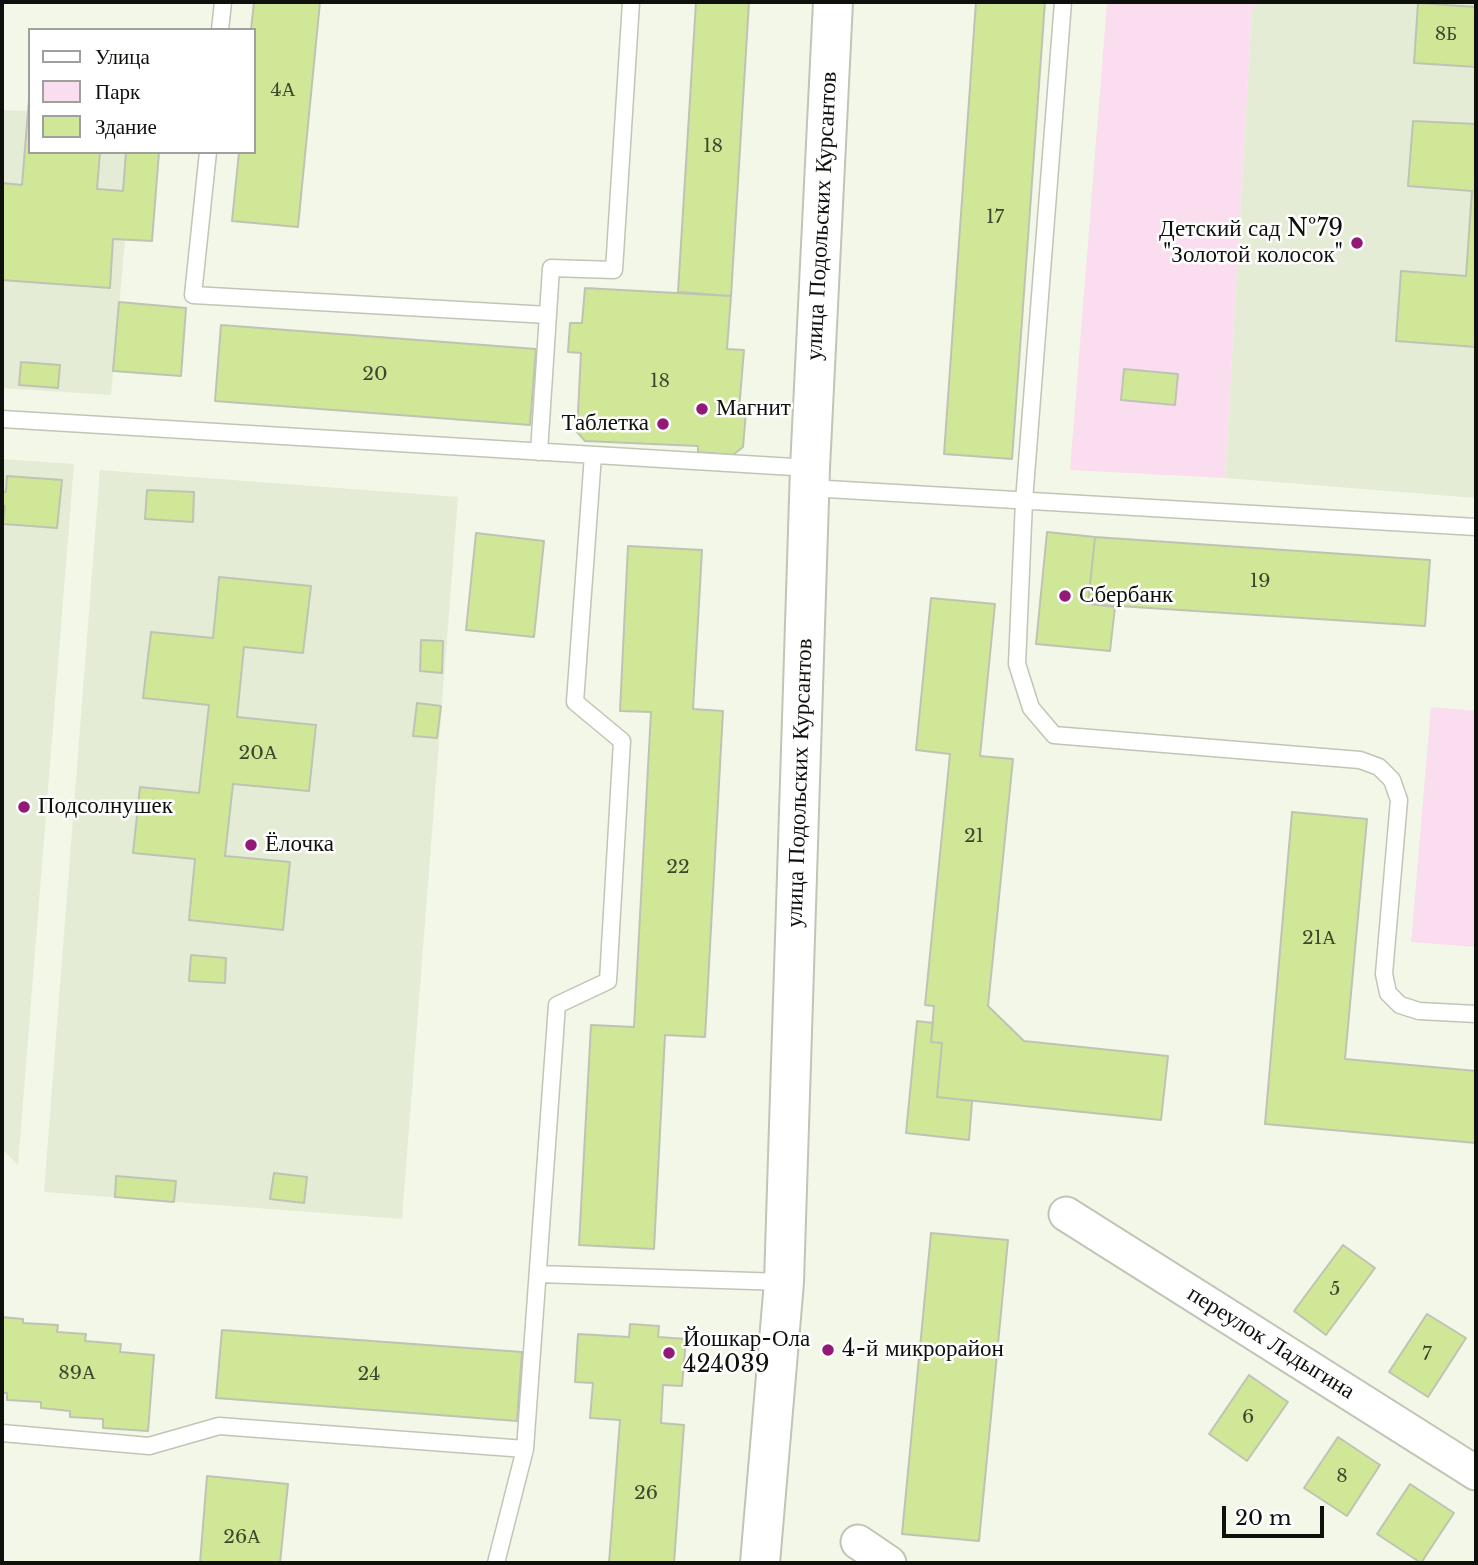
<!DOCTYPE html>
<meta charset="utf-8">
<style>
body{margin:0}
#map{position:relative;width:1478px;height:1565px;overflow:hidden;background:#f2f7e8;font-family:"Libre Baskerville",serif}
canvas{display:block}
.frame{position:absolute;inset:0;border:4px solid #0e100b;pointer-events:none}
.legend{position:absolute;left:28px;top:28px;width:228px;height:126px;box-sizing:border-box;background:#fff;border:2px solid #9f9f9d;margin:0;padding:9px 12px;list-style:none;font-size:21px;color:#0e100b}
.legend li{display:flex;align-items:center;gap:14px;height:35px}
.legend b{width:35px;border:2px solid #9f9f9d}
.scale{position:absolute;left:1222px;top:1506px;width:102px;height:32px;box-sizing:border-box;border:4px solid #0e100b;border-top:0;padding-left:9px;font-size:21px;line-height:24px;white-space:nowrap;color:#0e100b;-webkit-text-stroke:5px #fff;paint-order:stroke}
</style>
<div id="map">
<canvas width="1478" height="1565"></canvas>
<div class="frame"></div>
<ul class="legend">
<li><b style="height:9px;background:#fff"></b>Улица</li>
<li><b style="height:19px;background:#fbddf0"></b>Парк</li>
<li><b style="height:19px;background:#d1e798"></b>Здание</li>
</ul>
<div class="scale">20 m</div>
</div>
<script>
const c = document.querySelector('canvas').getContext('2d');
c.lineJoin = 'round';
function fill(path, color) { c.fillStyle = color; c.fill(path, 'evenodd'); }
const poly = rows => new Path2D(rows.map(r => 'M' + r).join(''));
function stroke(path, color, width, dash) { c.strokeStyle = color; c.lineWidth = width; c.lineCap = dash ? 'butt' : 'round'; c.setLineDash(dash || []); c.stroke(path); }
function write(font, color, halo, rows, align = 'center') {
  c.font = font + ' "Libre Baskerville",serif'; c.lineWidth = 5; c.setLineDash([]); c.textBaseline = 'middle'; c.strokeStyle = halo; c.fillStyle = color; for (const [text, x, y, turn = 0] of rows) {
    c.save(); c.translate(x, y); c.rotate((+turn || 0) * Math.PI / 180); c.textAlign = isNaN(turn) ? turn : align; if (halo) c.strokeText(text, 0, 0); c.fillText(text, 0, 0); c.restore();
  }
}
const built = poly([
 [1261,2,1476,2,1476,498,1225,478,1252,7],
 [2,110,30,111,30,152,133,152,111,395,2,388],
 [2,459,74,464,18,1165,2,1149],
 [100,470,458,497,402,1219,44,1192]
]);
const green = poly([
 [1107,2,1261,2,1252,7,1225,478,1070,470],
 [1431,707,1476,711,1476,947,1411,942]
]);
const building = poly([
 [254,2,320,2,298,227,232,221,239,152,254,152,254,30,251,30,254,2],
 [696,2,749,2,731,296,678,292,696,2],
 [976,2,1045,2,1012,459,944,454,976,2],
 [1418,3,1476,7,1476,67,1414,63,1418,3],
 [30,87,30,152,100,152,97,189,123,191,126,152,159,152,152,241,113,239,110,288,2,280,2,183,22,185,30,87],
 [1413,121,1476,124,1476,347,1396,341,1401,271,1466,276,1472,191,1408,186,1413,121],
 [585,288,731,296,727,349,744,350,739,410,746,412,743,447,733,455,698,452,698,446,585,441,577,432,581,353,568,352,570,323,582,323,585,288],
 [119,302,186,308,181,376,113,371,119,302],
 [221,325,536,349,530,425,215,401,221,325],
 [21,362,60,365,58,388,19,385,21,362],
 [1124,369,1178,374,1175,405,1121,400,1124,369],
 [7,476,62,480,57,528,3,524,5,506,2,506,2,491,6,492,7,476],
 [147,490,194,492,193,522,145,519,147,490],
 [1047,532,1095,537,1088,604,1115,607,1110,651,1036,644,1047,532],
 [476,533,544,541,534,637,466,630,476,533],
 [1095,537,1430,560,1425,626,1088,604,1095,537],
 [628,546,702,550,693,709,723,711,705,1037,665,1035,654,1249,579,1245,591,1025,634,1027,651,712,620,711,628,546],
 [219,577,311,586,303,653,244,647,237,717,316,725,309,791,233,784,225,856,290,862,283,930,189,920,195,859,133,853,140,787,199,793,209,705,143,698,151,632,213,638,219,577],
 [931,598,995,604,980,756,1013,759,988,1006,1024,1041,1168,1056,1161,1120,937,1097,942,1043,931,1042,934,1006,925,1005,950,754,916,750,931,598],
 [421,640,443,641,442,673,420,671,421,640],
 [417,703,441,706,437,738,413,736,417,703],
 [1292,812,1367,819,1345,1059,1476,1071,1476,1143,1265,1124,1292,812],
 [191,955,226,958,225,983,189,981,191,955],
 [917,1021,933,1023,931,1042,942,1043,937,1097,972,1101,969,1140,906,1133,917,1021],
 [274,1173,307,1177,304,1203,270,1199,274,1173],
 [116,1176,176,1181,174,1202,115,1197,116,1176],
 [931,1233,1008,1240,979,1541,902,1534,931,1233],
 [1343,1245,1375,1268,1326,1335,1294,1311,1343,1245],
 [1427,1314,1466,1338,1428,1397,1389,1372,1427,1314],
 [2,1317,23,1319,23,1323,58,1325,57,1332,86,1334,85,1341,121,1344,120,1352,154,1355,148,1431,103,1428,103,1419,70,1417,70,1411,41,1408,41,1402,7,1400,7,1393,2,1393,2,1317],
 [630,1324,659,1326,658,1337,686,1339,682,1386,663,1385,661,1423,684,1425,674,1563,609,1563,620,1420,590,1418,593,1383,575,1382,578,1334,629,1337,630,1324],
 [222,1330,522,1352,517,1421,216,1398,222,1330],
 [1249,1375,1288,1402,1247,1461,1209,1434,1249,1375],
 [1338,1437,1380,1465,1347,1516,1304,1488,1338,1437],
 [207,1476,288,1484,280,1563,200,1563,207,1476],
 [1410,1484,1454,1513,1421,1563,1377,1534,1410,1484]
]);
const service = poly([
 [1063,2,1024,501,1017,664,1031,708,1054,735,1360,760,1379,767,1392,780,1399,800,1384,974,1388,993,1400,1005,1419,1011,1476,1014],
 [220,30,223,2],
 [208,152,193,295,548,315],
 [2,419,810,468],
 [539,452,551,268,614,270,631,2],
 [810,488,1476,527],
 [538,1274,783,1282],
 [2,1433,149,1446,219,1426,525,1449],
 [496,1563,525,1449,557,1005,608,981,622,741,575,702,593,455]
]);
const minor = poly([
 [1066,1214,1476,1473],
 [858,1542,889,1563]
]);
const tertiary = poly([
 [760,1563,784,1282,810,468,833,2]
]);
const markers = [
 [1357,243,7,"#921976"],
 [702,409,7,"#921976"],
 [663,424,7,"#921976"],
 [1065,596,7,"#921976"],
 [24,807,7,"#921976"],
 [251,845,7,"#921976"],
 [828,1350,7,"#921976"],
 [669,1353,7,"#921976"]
];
const numberNames = [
 ["8Б",1446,35],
 ["4А",283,91],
 ["18",713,147],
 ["17",995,218],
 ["20",375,375],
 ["18",660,382],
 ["19",1260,582],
 ["20А",258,754],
 ["21",974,837],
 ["22",678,868],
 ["21А",1319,939],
 ["5",1335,1290],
 ["7",1427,1355],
 ["89А",77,1374],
 ["24",369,1375],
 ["6",1248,1418],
 ["8",1342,1477],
 ["26",646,1494],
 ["26А",242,1538]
];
const streetNames = [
 ["улица Подольских Курсантов",822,216,-87],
 ["улица Подольских Курсантов",800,783,-88],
 ["переулок Ладыгина",1271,1343,32]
];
const poiNames = [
 ["Детский сад №79",1343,230,"right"],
 ["\"Золотой колосок\"",1343,256,"right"],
 ["Магнит",716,409],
 ["Таблетка",649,424,"right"],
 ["Сбербанк",1079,596],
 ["Подсолнушек",38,807],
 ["Ёлочка",265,845],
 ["Йошкар-Ола",683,1340],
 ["424039",683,1366],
 ["4-й микрорайон",842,1350]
];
fill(built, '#e5ecd5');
fill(green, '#fbddf0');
fill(building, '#d1e798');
stroke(building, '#bec3b4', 2);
stroke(service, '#c0c5b6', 19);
stroke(minor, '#c0c5b6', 37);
stroke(tertiary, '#c0c5b6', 42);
stroke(service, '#fff', 16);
stroke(minor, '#fff', 33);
stroke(tertiary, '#fff', 38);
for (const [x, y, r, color] of markers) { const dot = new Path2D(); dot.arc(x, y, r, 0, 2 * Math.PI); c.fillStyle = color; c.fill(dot); stroke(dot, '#fff', 2.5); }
write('19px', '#3f462e', null, numberNames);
write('23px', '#0e100b', '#fff', streetNames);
write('23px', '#0e100b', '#fff', poiNames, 'left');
</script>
